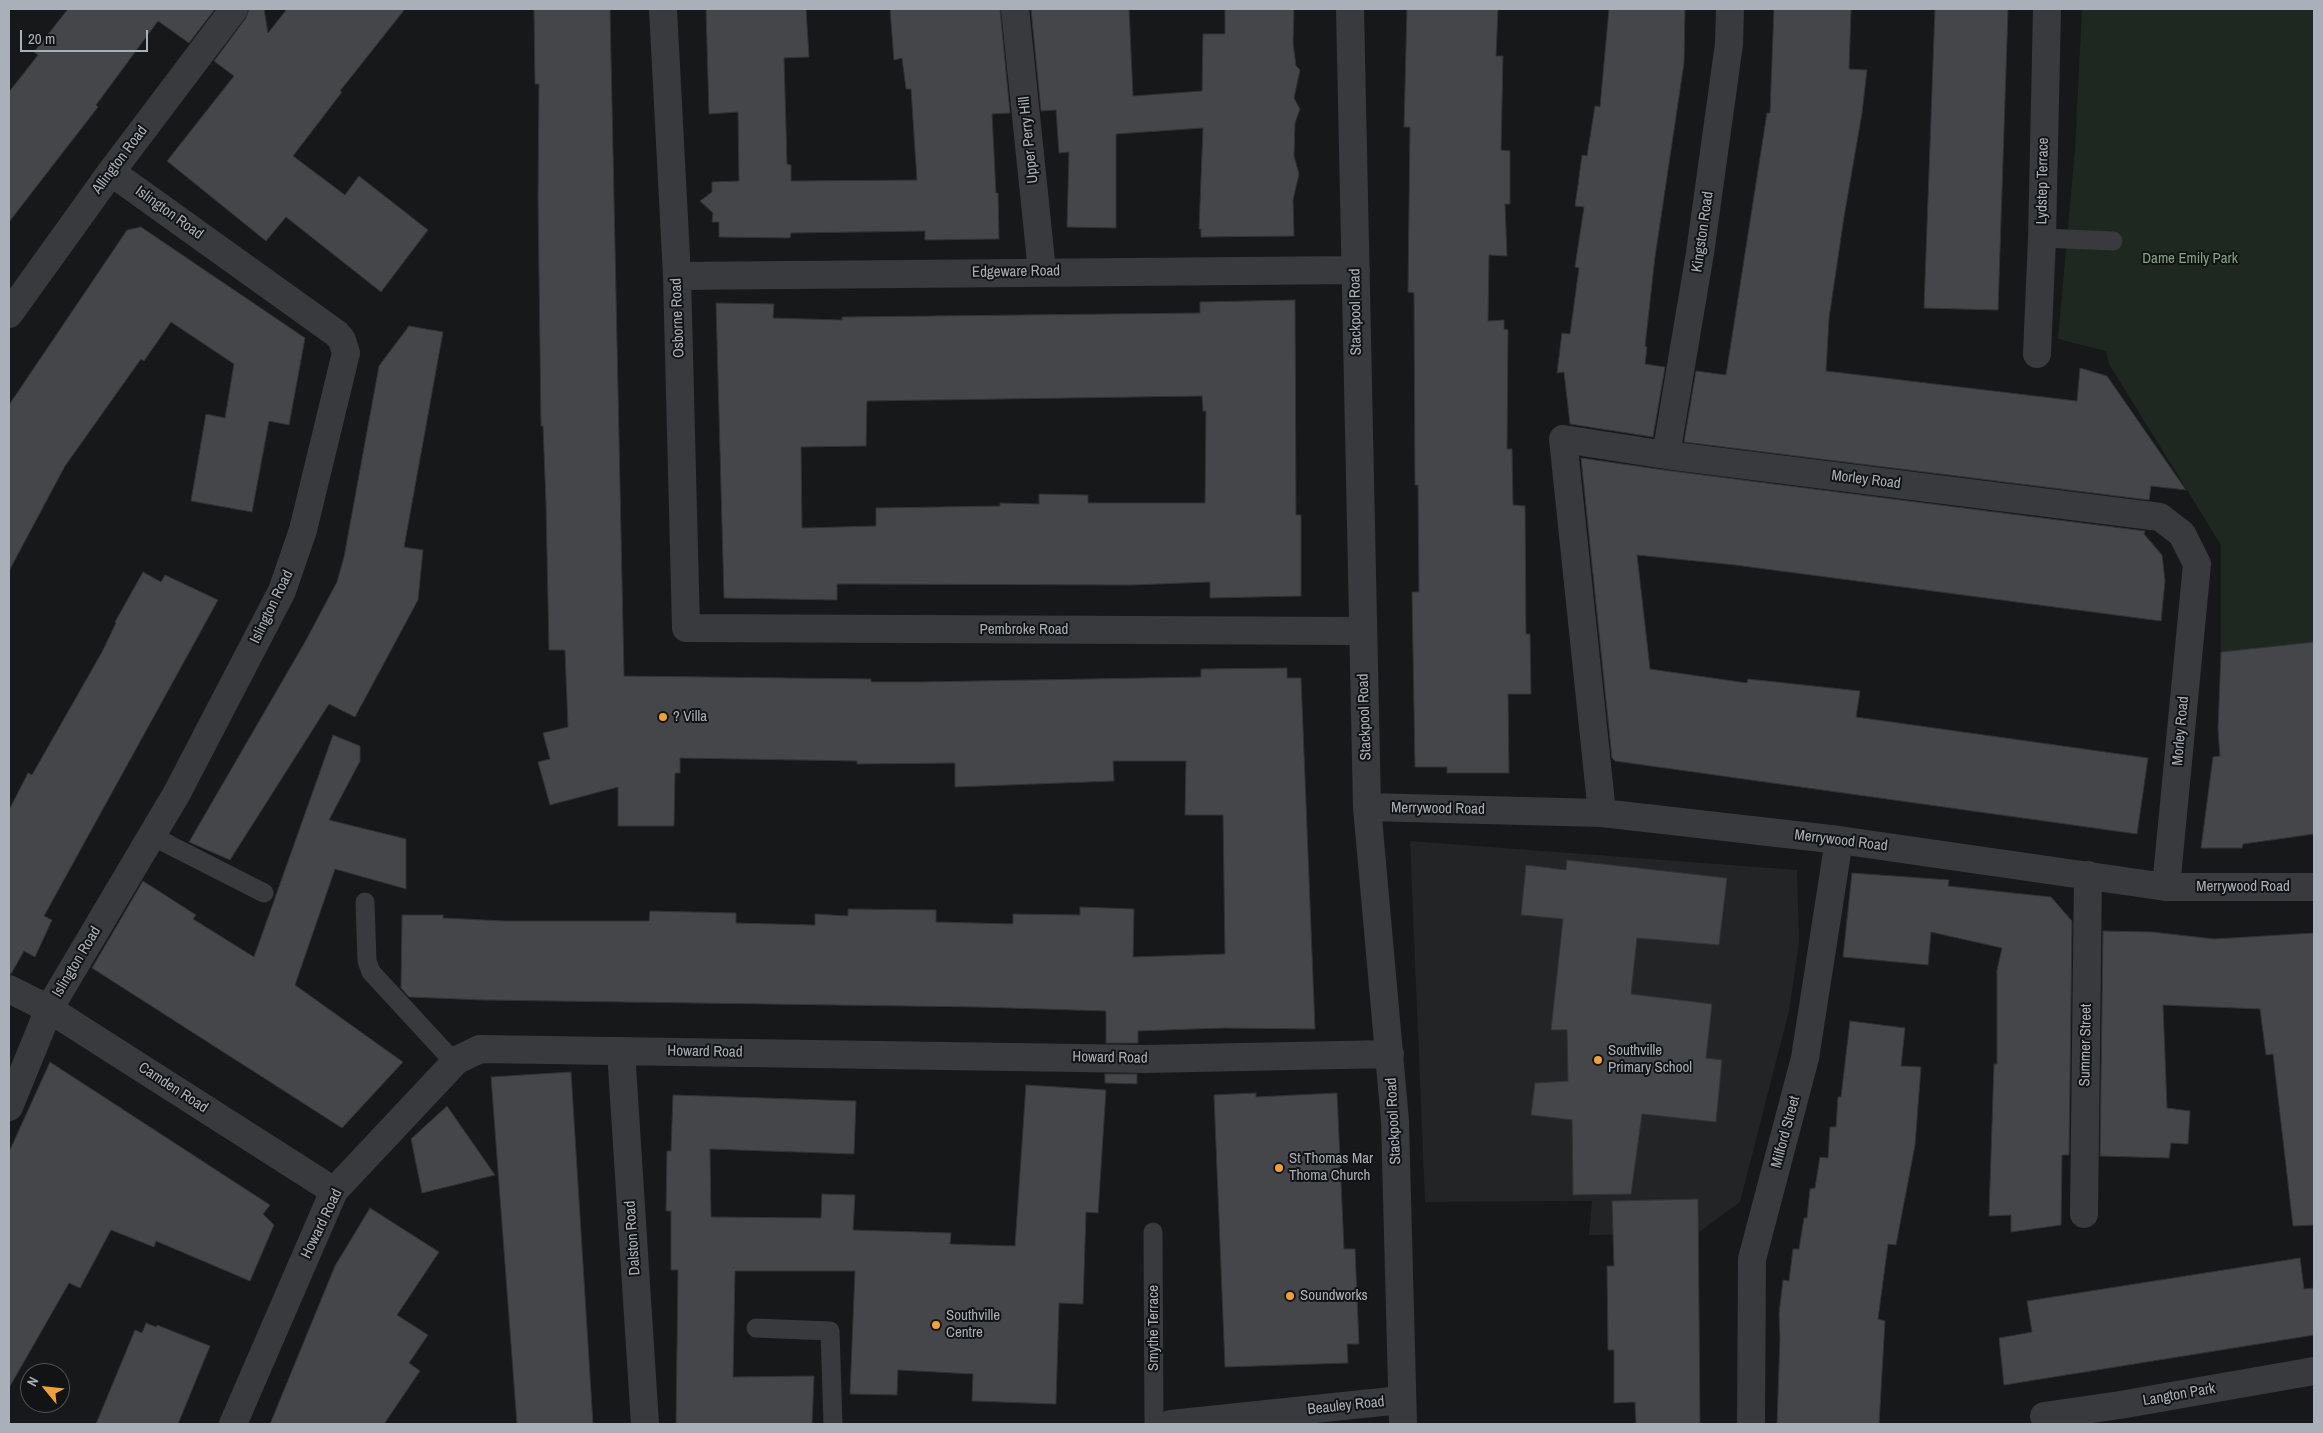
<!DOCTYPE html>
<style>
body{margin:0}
#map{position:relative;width:2323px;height:1433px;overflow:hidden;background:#171819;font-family:"Archivo Narrow",sans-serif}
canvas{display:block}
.frame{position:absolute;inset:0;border:10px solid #aab0b9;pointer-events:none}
.north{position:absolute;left:20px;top:1363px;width:50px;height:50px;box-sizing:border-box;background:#121315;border:1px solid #4f5257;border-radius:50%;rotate:298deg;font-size:14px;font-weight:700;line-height:20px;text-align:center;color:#aab0b9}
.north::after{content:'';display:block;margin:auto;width:18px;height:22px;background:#f0a039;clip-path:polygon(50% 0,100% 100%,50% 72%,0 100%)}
.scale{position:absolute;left:20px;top:30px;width:128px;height:22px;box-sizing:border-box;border:2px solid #aab0b9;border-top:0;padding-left:6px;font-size:15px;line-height:18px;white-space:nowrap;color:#aab0b9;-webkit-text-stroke:4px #121315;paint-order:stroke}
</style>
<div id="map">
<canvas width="2323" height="1433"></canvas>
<div class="frame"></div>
<div class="north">N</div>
<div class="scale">20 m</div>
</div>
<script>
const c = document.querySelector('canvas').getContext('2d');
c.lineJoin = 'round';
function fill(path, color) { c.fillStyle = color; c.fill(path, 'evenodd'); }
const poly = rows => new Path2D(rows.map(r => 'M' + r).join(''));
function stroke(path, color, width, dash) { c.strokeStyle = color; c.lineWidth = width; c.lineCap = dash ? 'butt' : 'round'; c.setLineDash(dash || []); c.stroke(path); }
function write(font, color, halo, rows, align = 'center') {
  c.font = font + ' "Archivo Narrow",sans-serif'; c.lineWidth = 4; c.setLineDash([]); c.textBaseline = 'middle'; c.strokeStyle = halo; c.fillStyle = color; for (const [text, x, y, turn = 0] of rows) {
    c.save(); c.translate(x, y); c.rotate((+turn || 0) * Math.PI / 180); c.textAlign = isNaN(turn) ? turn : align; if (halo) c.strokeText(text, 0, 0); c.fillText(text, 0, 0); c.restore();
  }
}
const built = poly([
 [1410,841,1797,870,1799,943,1789,1011,1740,1202,1698,1233,1589,1235,1592,1201,1425,1202]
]);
const green = poly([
 [2082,9,2314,9,2314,642,2221,652,2221,545,2109,364,2106,351,2058,339,2075,149]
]);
const building = poly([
 [68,9,215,9,189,43,158,21,96,105,98,107,9,222,9,92,38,55,34,52,68,9],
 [249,9,264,9,268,33,287,9,405,9,340,91,342,92,293,156,345,195,359,176,428,230,381,292,286,217,266,241,167,161,234,76,214,61,246,18,249,9],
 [534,9,610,9,624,676,871,679,871,682,919,682,1201,677,1201,669,1287,668,1287,678,1301,678,1315,1029,1223,1028,1138,1031,1138,1043,1106,1043,1106,1011,978,1007,483,1000,409,997,401,988,402,915,443,915,443,918,505,921,649,921,650,911,736,913,736,923,815,925,815,914,848,916,848,909,936,910,936,922,1013,924,1013,914,1080,915,1080,907,1134,909,1133,957,1225,954,1223,815,1185,815,1186,761,1113,761,1114,781,955,787,955,763,857,764,857,761,680,758,680,773,675,773,674,826,618,826,618,787,550,805,538,762,550,759,543,733,568,727,565,650,549,650,546,503,543,426,541,426,538,198,539,84,535,84,534,9],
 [706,9,806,9,809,57,784,58,787,164,791,165,791,181,917,180,911,89,906,89,902,58,894,60,890,9,1000,9,1010,113,992,114,996,193,998,193,999,239,925,240,925,231,791,233,790,238,719,237,719,222,712,222,713,213,700,201,712,192,712,182,739,181,738,112,709,114,706,9],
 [1031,9,1129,9,1133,96,1202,91,1203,34,1225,34,1225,9,1294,9,1293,43,1296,66,1300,70,1294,98,1300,109,1295,123,1294,156,1299,174,1293,200,1294,236,1201,237,1201,229,1199,229,1203,128,1116,134,1116,228,1067,227,1069,152,1059,153,1056,110,1041,111,1031,9],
 [1407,9,1498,9,1496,56,1503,56,1501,150,1510,151,1510,204,1505,204,1507,256,1489,255,1488,321,1504,320,1504,329,1508,330,1507,449,1512,449,1513,505,1525,506,1526,634,1530,634,1531,694,1508,694,1509,773,1447,773,1447,767,1415,767,1412,592,1419,592,1418,485,1415,485,1414,293,1408,292,1410,127,1404,127,1407,9],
 [1609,9,1685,9,1684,63,1655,257,1645,346,1647,347,1645,364,1665,367,1653,437,1570,424,1564,372,1557,373,1562,333,1570,334,1579,268,1575,267,1584,207,1575,206,1578,185,1582,155,1587,156,1595,106,1600,107,1609,9],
 [1774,9,1851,9,1849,69,1867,70,1862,113,1844,217,1829,318,1826,371,2077,401,2080,368,2107,376,2186,490,2151,486,2149,500,1684,442,1696,371,1726,375,1767,113,1770,113,1774,9],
 [1935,9,2008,9,1998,310,1924,308,1935,9],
 [141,227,305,338,289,425,269,421,252,512,191,501,206,414,225,418,234,364,171,322,144,361,141,359,65,466,9,571,9,405,127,230,141,227],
 [1295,300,1296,515,1301,515,1301,596,1210,598,1210,582,1132,585,837,584,837,600,724,598,716,303,774,304,773,318,842,320,842,317,1200,313,1200,302,1295,300],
 [1202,396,1203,411,1206,411,1205,503,1088,503,1088,495,1039,494,1039,504,1000,503,1000,506,876,508,876,526,802,528,801,447,866,446,867,401,1202,396],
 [409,326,443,332,404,547,423,550,418,600,355,717,329,704,230,860,189,842,305,642,337,582,344,557,379,366,409,326],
 [1581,458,1664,470,2145,531,2144,534,2162,555,2165,581,2161,621,1735,565,1637,555,1650,669,1747,683,1748,679,1860,691,1856,717,2148,758,2137,834,1615,761,1612,758,1581,458],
 [143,572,161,582,165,575,218,600,44,916,52,920,35,957,24,951,11,974,9,973,9,810,28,773,32,775,102,652,116,623,115,622,143,572],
 [2314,642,2314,834,2243,844,2242,848,2201,848,2213,757,2220,756,2218,730,2221,652,2314,642],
 [333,735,360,746,360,761,329,820,406,839,406,889,335,869,295,985,403,1062,342,1128,92,968,143,881,196,915,193,919,254,957,333,735],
 [1567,860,1727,878,1719,945,1637,938,1631,994,1712,1004,1706,1058,1722,1060,1716,1122,1642,1114,1631,1194,1573,1195,1572,1120,1531,1115,1535,1083,1568,1081,1567,1030,1551,1030,1563,919,1521,915,1526,865,1566,870,1567,860],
 [1852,873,1949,880,1948,886,2051,897,2072,921,2069,1155,2062,1155,2061,1225,2011,1232,2011,1215,1989,1216,1994,1064,1997,1064,1997,970,2002,948,1931,932,1928,965,1843,957,1852,873],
 [2103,931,2152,932,2214,939,2314,933,2314,1225,2293,1226,2273,1054,2266,1055,2260,1009,2163,1005,2167,1108,2190,1111,2188,1144,2171,1143,2169,1158,2100,1156,2103,931],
 [1850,1021,1905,1028,1901,1066,1921,1067,1915,1145,1896,1245,1888,1244,1878,1319,1885,1321,1879,1424,1777,1424,1780,1339,1779,1314,1783,1280,1789,1281,1793,1249,1799,1249,1804,1218,1807,1218,1810,1189,1815,1188,1820,1157,1828,1158,1830,1127,1836,1127,1838,1097,1841,1097,1850,1021],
 [50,1062,270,1205,263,1214,274,1225,250,1281,156,1241,154,1247,111,1230,80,1288,69,1283,9,1388,9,1152,50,1062],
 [571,1072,593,1424,517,1424,491,1077,571,1072],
 [1105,1074,1137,1074,1137,1084,1105,1083,1105,1074],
 [1026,1085,1106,1090,1098,1213,1086,1212,1083,1304,1059,1303,1056,1404,972,1401,973,1374,898,1370,897,1395,850,1394,855,1271,735,1271,733,1377,814,1376,812,1424,676,1424,678,1270,671,1270,671,1211,666,1211,667,1151,671,1151,673,1095,856,1101,854,1154,710,1149,711,1217,821,1218,822,1194,855,1195,853,1230,951,1233,950,1244,1015,1246,1026,1085],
 [1256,1093,1256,1097,1337,1093,1344,1249,1355,1249,1359,1344,1347,1344,1348,1363,1225,1367,1214,1095,1256,1093],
 [447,1106,495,1175,422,1193,411,1139,447,1106],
 [1698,1199,1700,1424,1636,1424,1635,1402,1614,1403,1614,1350,1608,1350,1607,1266,1614,1266,1612,1201,1698,1199],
 [370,1208,439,1252,397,1315,428,1335,409,1363,420,1371,384,1424,270,1424,335,1266,370,1208],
 [2300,1258,2304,1289,2314,1288,2314,1335,2004,1385,1999,1338,2032,1332,2027,1301,2300,1258],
 [146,1323,156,1327,157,1325,210,1346,178,1424,96,1424,135,1330,142,1333,146,1323]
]);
const service = poly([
 [2042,238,2113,241],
 [152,836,264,893],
 [365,902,367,961,371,972,455,1063],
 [1153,1232,1154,1424],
 [756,1328,830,1331,833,1424]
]);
const minor = poly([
 [663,9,677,276,686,628,1362,631],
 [1015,9,1042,271],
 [1350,9,1367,807,1395,1121,1403,1424],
 [677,276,1356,270],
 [9,314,111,172,234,9],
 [2037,354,2042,238,2047,9],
 [1666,455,1700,253,1729,44,1730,9],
 [1367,807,1602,813,1839,840,2166,887,2314,887],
 [1602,813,1563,439,1666,455,2160,517,2182,534,2197,564,2166,887],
 [9,989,49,1009,334,1191],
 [621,1051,645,1424],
 [9,1107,49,1009,177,793,282,591,303,530,346,353,342,340,337,334,111,172],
 [2084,1214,2088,875],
 [2044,1416,2120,1405,2314,1371],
 [233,1424,334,1191,457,1060,480,1049,1145,1059,1390,1054],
 [1171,1424,1401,1400],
 [1751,1424,1752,1259,1805,1058,1839,840]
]);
const markers = [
 [663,717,5,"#f0a039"],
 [1598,1060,5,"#f0a039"],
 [1279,1168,5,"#f0a039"],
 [1290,1296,5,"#f0a039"],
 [936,1325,5,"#f0a039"]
];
const streetNames = [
 ["Upper Perry Hill",1029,140,-96],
 ["Allington Road",120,160,-53],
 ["Lydstep Terrace",2043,181,-89],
 ["Islington Road",169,213,36],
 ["Kingston Road",1703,232,-82],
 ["Edgeware Road",1016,272,-1],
 ["Stackpool Road",1356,312,-91],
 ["Osborne Road",678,318,-92],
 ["Morley Road",1866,480,7],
 ["Islington Road",272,607,-64],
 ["Pembroke Road",1024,630],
 ["Stackpool Road",1365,717,-92],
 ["Morley Road",2181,731,-85],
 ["Merrywood Road",1438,809,1],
 ["Merrywood Road",1841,841,7],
 ["Merrywood Road",2243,887],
 ["Islington Road",77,962,-59],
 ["Summer Street",2086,1045,-89],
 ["Howard Road",705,1052,1],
 ["Howard Road",1110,1058,1],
 ["Camden Road",173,1088,33],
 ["Stackpool Road",1394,1121,-93],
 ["Milford Street",1786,1132,-75],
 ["Howard Road",322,1224,-64],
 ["Dalston Road",633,1238,-94],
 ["Smythe Terrace",1154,1328,-90],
 ["Langton Park",2179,1395,-10],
 ["Beauley Road",1346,1406,-6]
];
const parkNames = [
 ["Dame Emily Park",2190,259]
];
const poiNames = [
 ["? Villa",673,717],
 ["Southville",1608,1051],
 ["Primary School",1608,1068],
 ["St Thomas Mar",1289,1159],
 ["Thoma Church",1289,1176],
 ["Soundworks",1300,1296],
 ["Southville",946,1316],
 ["Centre",946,1333]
];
fill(built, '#232426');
fill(green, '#1f2820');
fill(building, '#444649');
stroke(building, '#313235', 1);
stroke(service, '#383a3e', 19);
stroke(minor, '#383a3e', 28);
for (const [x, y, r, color] of markers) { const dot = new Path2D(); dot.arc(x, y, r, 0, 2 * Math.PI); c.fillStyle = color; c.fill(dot); stroke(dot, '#121315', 2); }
write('15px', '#aab0b9', '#121315', streetNames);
write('15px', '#83a481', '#121315', parkNames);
write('15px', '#aab0b9', '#121315', poiNames, 'left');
</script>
